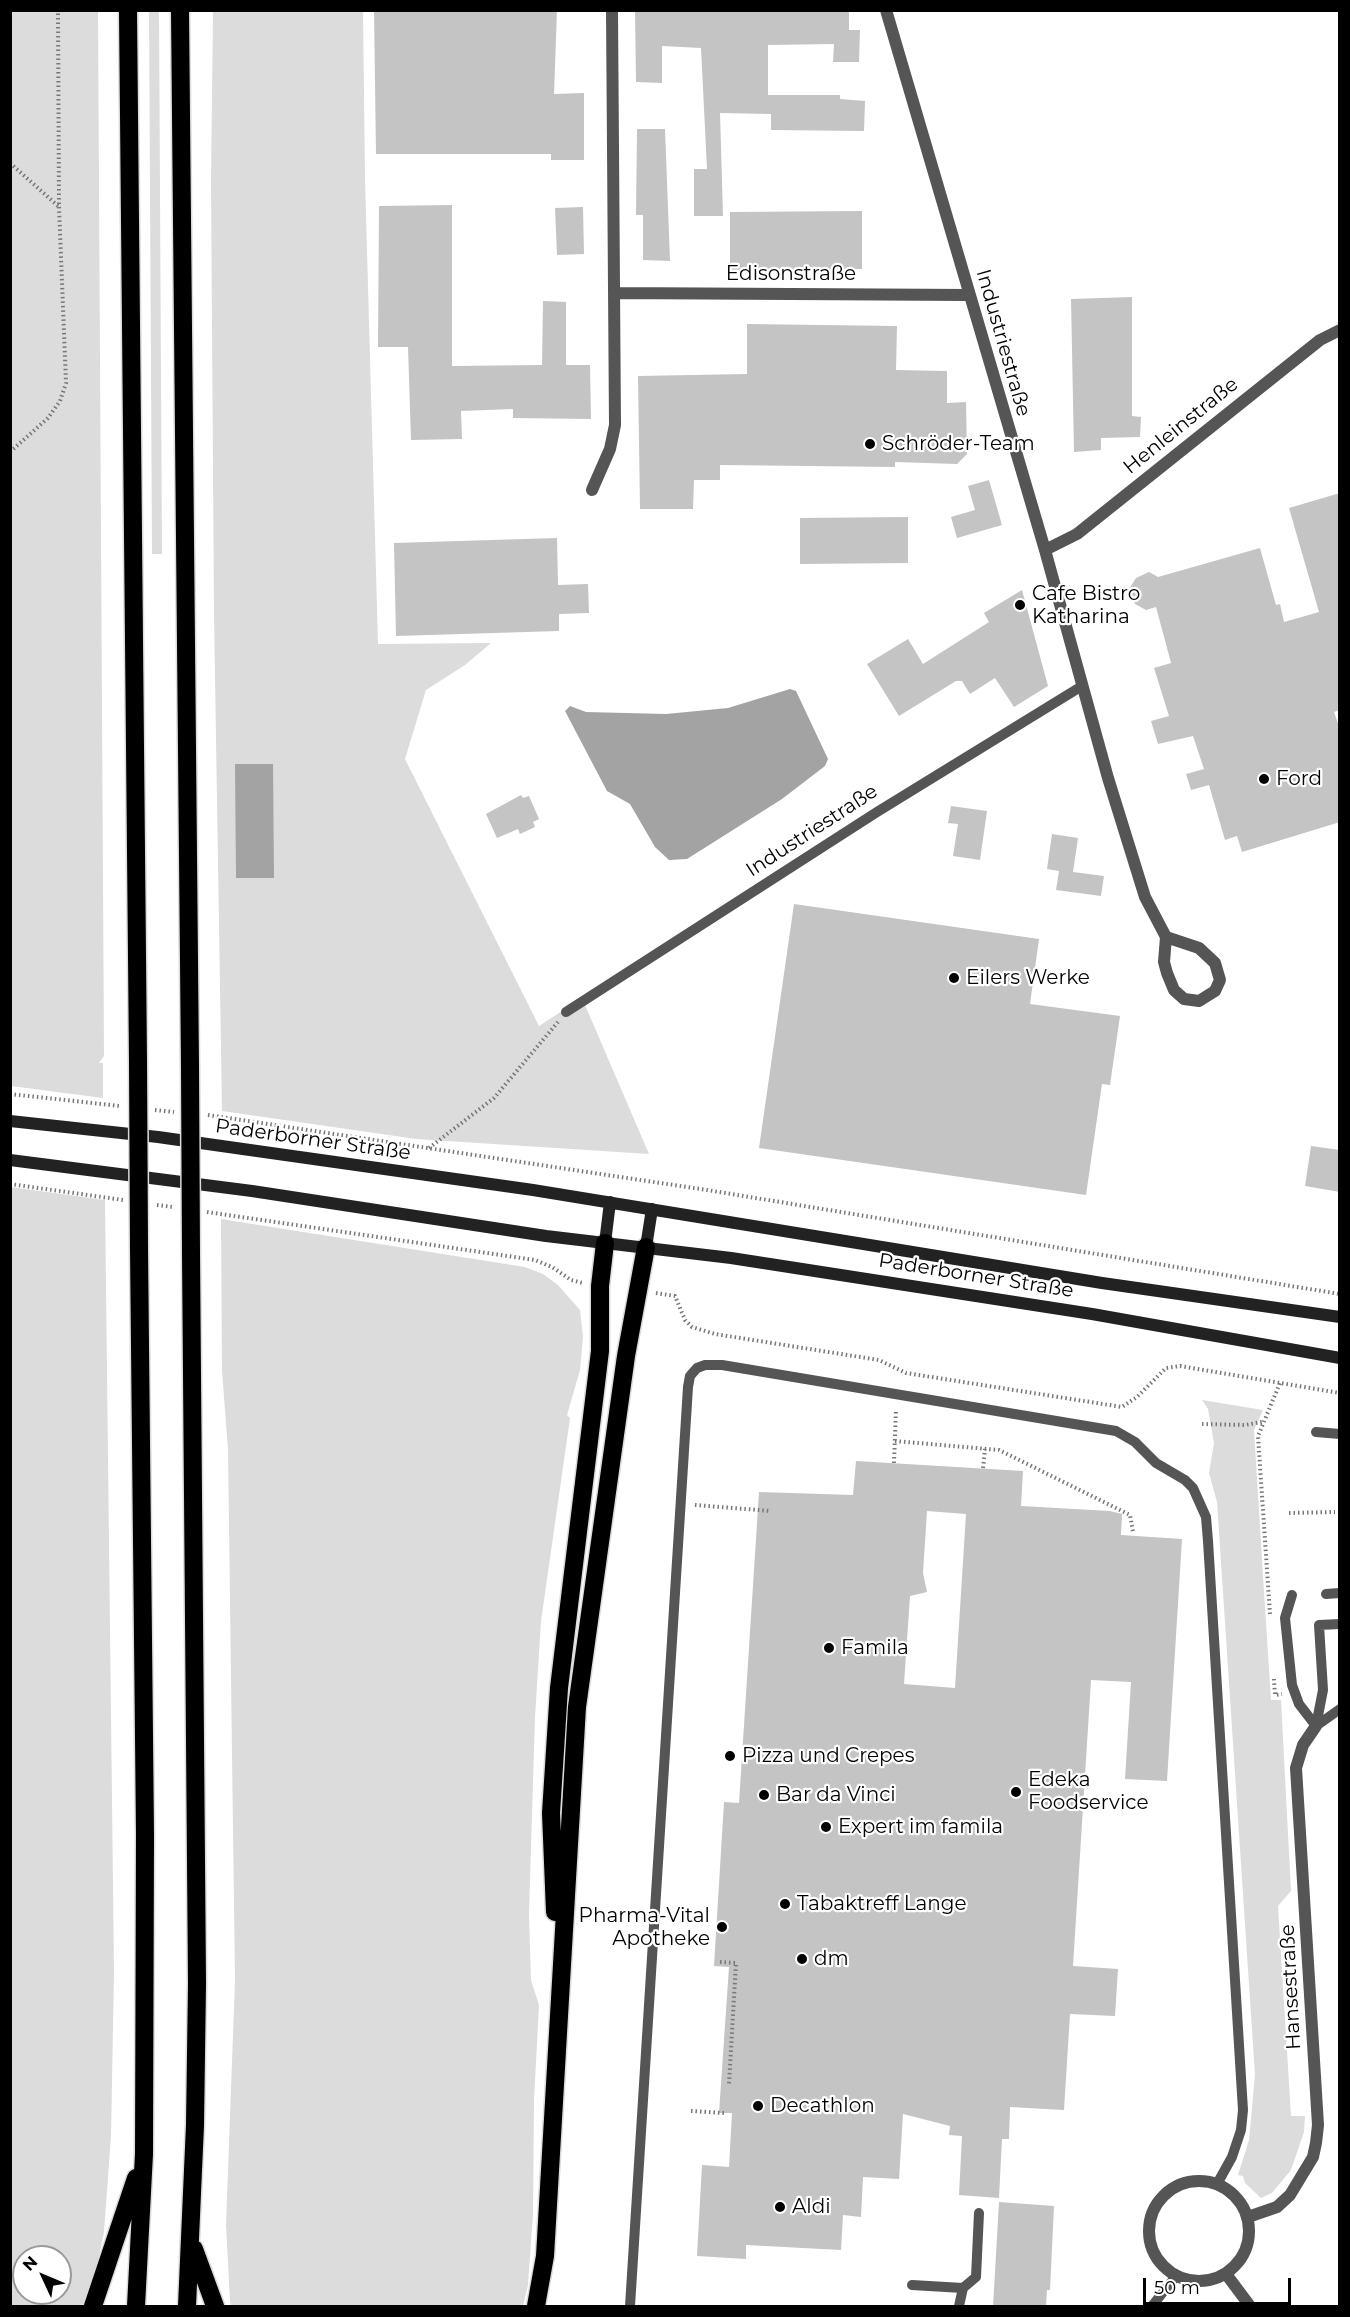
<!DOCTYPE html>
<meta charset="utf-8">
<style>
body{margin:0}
#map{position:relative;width:1350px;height:2317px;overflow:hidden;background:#fff;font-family:Montserrat,sans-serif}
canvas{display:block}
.frame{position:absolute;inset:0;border:12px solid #000;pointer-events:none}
.north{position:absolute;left:12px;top:2245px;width:60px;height:60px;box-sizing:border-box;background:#fff;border:2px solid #999;border-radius:50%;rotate:314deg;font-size:16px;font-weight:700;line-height:24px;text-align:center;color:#000}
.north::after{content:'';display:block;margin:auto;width:21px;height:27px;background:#000;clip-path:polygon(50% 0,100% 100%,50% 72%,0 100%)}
.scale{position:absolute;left:1143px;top:2278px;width:148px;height:27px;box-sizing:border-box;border:3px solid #000;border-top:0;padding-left:8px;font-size:18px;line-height:21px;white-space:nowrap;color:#000;-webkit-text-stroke:4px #fff;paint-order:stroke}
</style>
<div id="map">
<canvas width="1350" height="2317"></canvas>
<div class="frame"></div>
<div class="north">N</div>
<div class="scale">50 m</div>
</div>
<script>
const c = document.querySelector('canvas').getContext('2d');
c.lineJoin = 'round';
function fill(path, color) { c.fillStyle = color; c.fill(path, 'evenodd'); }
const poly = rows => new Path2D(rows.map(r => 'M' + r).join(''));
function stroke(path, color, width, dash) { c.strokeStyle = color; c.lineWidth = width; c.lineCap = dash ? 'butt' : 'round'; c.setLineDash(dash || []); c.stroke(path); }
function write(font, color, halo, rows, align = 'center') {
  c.font = font + ' Montserrat,sans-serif'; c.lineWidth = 4.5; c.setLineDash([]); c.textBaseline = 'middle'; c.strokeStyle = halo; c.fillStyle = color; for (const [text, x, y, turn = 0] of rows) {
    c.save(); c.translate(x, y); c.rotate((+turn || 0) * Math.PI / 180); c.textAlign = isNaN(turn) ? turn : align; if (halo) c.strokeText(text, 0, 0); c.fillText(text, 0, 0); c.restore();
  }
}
const green = poly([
 [11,10,98,11,104,1056,99,1063,103,1063,103,1098,11,1086],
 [149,11,159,11,162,554,152,554],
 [213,11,363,11,365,179,378,644,491,643,465,665,426,690,405,759,539,1026,582,998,649,1154,416,1139,222,1111,214,614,211,181],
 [11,1187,105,1200,114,1972,111,2136,104,2232,97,2265,82,2306,11,2306],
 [24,2257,60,2257,60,2293,24,2293],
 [221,1219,525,1267,543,1274,558,1285,580,1310,583,1337,580,1370,567,1415,570,1418,541,1621,535,1717,529,1913,531,1980,539,2005,534,2100,533,2213,528,2285,523,2306,231,2306,230,2301,226,2225,235,1980,228,1450,222,1370],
 [1202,1400,1263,1410,1254,1430,1263,1576,1271,1700,1281,1700,1291,1891,1278,1906,1291,2116,1305,2116,1304,2132,1291,2170,1272,2193,1261,2198,1245,2183,1243,2176,1238,2175,1249,2140,1255,2075,1217,1502,1209,1473,1214,1443,1208,1409]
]);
const water = poly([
 [790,689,796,691,828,759,825,766,782,799,687,859,669,860,655,847,630,804,607,791,565,711,570,706,586,712,666,714,728,708],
 [235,764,273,764,274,878,236,878]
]);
const building = poly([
 [374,10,557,10,554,94,584,93,584,160,551,160,551,154,376,154],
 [635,10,849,10,849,30,860,30,859,62,833,62,834,44,768,45,768,95,840,95,840,99,865,101,864,131,771,130,771,114,720,113,723,216,694,216,694,169,707,169,701,48,662,46,662,83,636,82],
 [637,129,665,129,670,261,643,260,643,215,636,215],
 [452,205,452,366,542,365,543,301,566,302,566,365,590,365,591,419,513,418,513,409,461,411,462,439,411,440,408,347,378,347,379,206],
 [583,207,584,254,557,255,555,208],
 [862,211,862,269,730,270,730,212],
 [1132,297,1132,416,1141,417,1140,437,1101,438,1101,450,1074,452,1071,299],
 [747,324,897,326,896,370,947,371,947,403,966,402,967,454,957,464,895,462,895,467,720,465,720,480,694,480,693,509,640,509,638,376,747,374],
 [989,480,1002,525,957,538,951,517,975,510,968,486],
 [1340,493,1340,710,1334,712,1340,729,1340,822,1242,852,1237,836,1225,840,1209,785,1191,790,1186,774,1204,769,1193,736,1158,744,1151,721,1169,716,1154,668,1171,663,1156,607,1146,610,1135,604,1129,589,1136,578,1149,572,1158,577,1260,548,1276,605,1280,604,1284,622,1319,612,1289,508],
 [908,517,908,563,800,564,800,518],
 [557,538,558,585,588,584,589,613,559,614,559,631,396,636,394,543],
 [1022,590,1048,686,1014,707,995,678,970,694,962,681,956,681,899,716,867,664,908,639,923,664,989,622,984,613],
 [521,795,523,798,529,796,539,819,533,822,535,827,520,834,518,829,497,838,486,814],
 [951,806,987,811,980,860,953,856,958,824,948,823],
 [1052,834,1078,838,1073,872,1104,876,1101,896,1056,890,1059,871,1047,869],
 [794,904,1039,939,1030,1004,1120,1016,1110,1085,1102,1084,1086,1195,759,1148],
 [1311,1146,1340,1150,1340,1192,1305,1186],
 [856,1461,1023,1471,1021,1506,1110,1511,1122,1514,1121,1535,1182,1539,1167,1781,1125,1779,1131,1682,1091,1680,1073,1966,1118,1969,1115,2016,1070,2014,1064,2110,1010,2107,1009,2139,1002,2139,999,2198,959,2195,962,2136,949,2135,950,2126,903,2114,899,2179,863,2177,861,2217,843,2215,841,2250,746,2245,746,2259,697,2256,702,2165,729,2167,732,2113,719,2113,729,1967,714,1966,724,1802,739,1803,759,1492,853,1495],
 [927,1511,966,1514,955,1688,904,1684,910,1596,927,1592,923,1573],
 [999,2202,1054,2206,1050,2290,1047,2290,1046,2307,993,2307]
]);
const path = poly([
 [10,163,58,206],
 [10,452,48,418,60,401,66,383,59,206,58,10],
 [10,1094,120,1106],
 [155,1110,174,1112],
 [208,1115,707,1190,1340,1294],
 [429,1148,494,1098,558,1022],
 [10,1184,123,1200],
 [157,1205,173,1207],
 [207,1212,535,1260,552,1267,571,1280,583,1283],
 [656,1293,675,1296,685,1320,692,1327,715,1334,879,1360,906,1373,1122,1407,1137,1397,1166,1368,1180,1366,1340,1393],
 [1202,1424,1245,1425,1262,1422],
 [895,1441,999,1450,1130,1515,1133,1532],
 [894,1463,896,1409],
 [983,1468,985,1449],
 [695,1505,771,1511],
 [1289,1513,1335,1512],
 [1270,1614,1258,1436,1280,1383],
 [1274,1679,1275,1695,1282,1694],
 [720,1962,736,1963,729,2084],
 [691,2111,724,2113]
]);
const service = poly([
 [566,1012,877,812,1082,686],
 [1316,1432,1340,1434],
 [1326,1594,1340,1593],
 [1292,1595,1285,1618,1292,1685,1299,1704,1316,1726],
 [1316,1726,1323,1690,1319,1625,1340,1624],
 [1316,1726,1340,1709],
 [912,2285,963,2288],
 [630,2306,688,1387,690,1376,697,1368,705,1365,722,1365,1116,1431,1135,1442,1156,1463,1185,1480,1193,1488,1206,1517,1208,1541,1243,2110,1241,2130,1232,2157,1217,2184],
 [959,2306,963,2288,976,2277,979,2213],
 [1152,2306,1176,2276]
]);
const minor = poly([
 [886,10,1045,550,1108,778,1145,897,1166,937,1164,962,1167,973,1174,990,1184,999,1199,1001,1215,991,1220,980,1215,963,1199,948,1166,937],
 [614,293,968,295],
 [592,490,610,449,615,425,612,10],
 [1045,550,1077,534,1320,340,1340,330],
 '1149 2231a50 50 0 1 1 100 0a50 50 0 1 1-100 0Z',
 [1248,2217,1277,2207,1290,2195,1313,2157,1316,2143,1318,2125,1296,1768,1303,1745,1316,1726],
 [1226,2274,1250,2306]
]);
const secondary = poly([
 [10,1121,158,1137,533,1190,1102,1283,1340,1317],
 [10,1160,252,1191,546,1236,731,1258,1092,1314,1340,1358],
 [605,1243,610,1202],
 [646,1247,652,1209]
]);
const motorway = poly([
 [128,10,138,1061],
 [180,10,190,1067],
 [555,1912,551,1813,559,1688,600,1351,600,1286,605,1243],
 [194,2249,215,2306],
 [93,2306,136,2178],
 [136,2306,144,2154,145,1834,139,1247],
 [187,2306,195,2125,197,1983,191,1253],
 [536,2306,545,2256,577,1707,626,1356,646,1247]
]);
const motorwayBridge = poly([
 [138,1061,139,1247],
 [190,1067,191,1253]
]);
const markers = [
 [870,444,6,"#000"],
 [1020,605,6,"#000"],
 [1264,779,6,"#000"],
 [954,978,6,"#000"],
 [829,1648,6,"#000"],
 [730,1756,6,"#000"],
 [1016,1792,6,"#000"],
 [764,1795,6,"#000"],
 [826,1827,6,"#000"],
 [785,1904,6,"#000"],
 [722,1927,6,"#000"],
 [802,1959,6,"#000"],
 [758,2106,6,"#000"],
 [780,2207,6,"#000"]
];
const streetNames = [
 ["Edisonstraße",791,274],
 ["Industriestraße",1003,343,74],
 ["Henleinstraße",1181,426,-39],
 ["Industriestraße",812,831,-33],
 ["Paderborner Straße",313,1140,8],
 ["Paderborner Straße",976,1276,9],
 ["Hansestraße",1291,1987,-93]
];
const poiNames = [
 ["Schröder-Team",882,444],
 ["Cafe Bistro",1032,594],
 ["Katharina",1032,617],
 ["Ford",1276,779],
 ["Eilers Werke",966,978],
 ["Famila",841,1648],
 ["Pizza und Crepes",742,1756],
 ["Edeka",1028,1780],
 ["Foodservice",1028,1803],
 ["Bar da Vinci",776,1795],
 ["Expert im famila",838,1827],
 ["Tabaktreff Lange",797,1904],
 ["Pharma-Vital",710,1916,"right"],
 ["Apotheke",710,1939,"right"],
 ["dm",814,1959],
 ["Decathlon",770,2106],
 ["Aldi",792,2207]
];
fill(green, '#dcdcdc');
fill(water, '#a3a3a3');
fill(building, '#c4c4c4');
stroke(motorway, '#dbdbdb', 21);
stroke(path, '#777', 4, [1.5, 3]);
stroke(service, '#555', 10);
stroke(minor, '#555', 12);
stroke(secondary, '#222', 12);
stroke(motorway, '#000', 18);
stroke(motorwayBridge, '#dbdbdb', 21, []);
stroke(motorwayBridge, '#000', 18);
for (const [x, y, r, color] of markers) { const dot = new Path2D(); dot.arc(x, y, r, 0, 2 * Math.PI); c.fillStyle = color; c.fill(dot); stroke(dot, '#fff', 2); }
write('20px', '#000', '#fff', streetNames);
write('20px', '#000', '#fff', poiNames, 'left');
</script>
